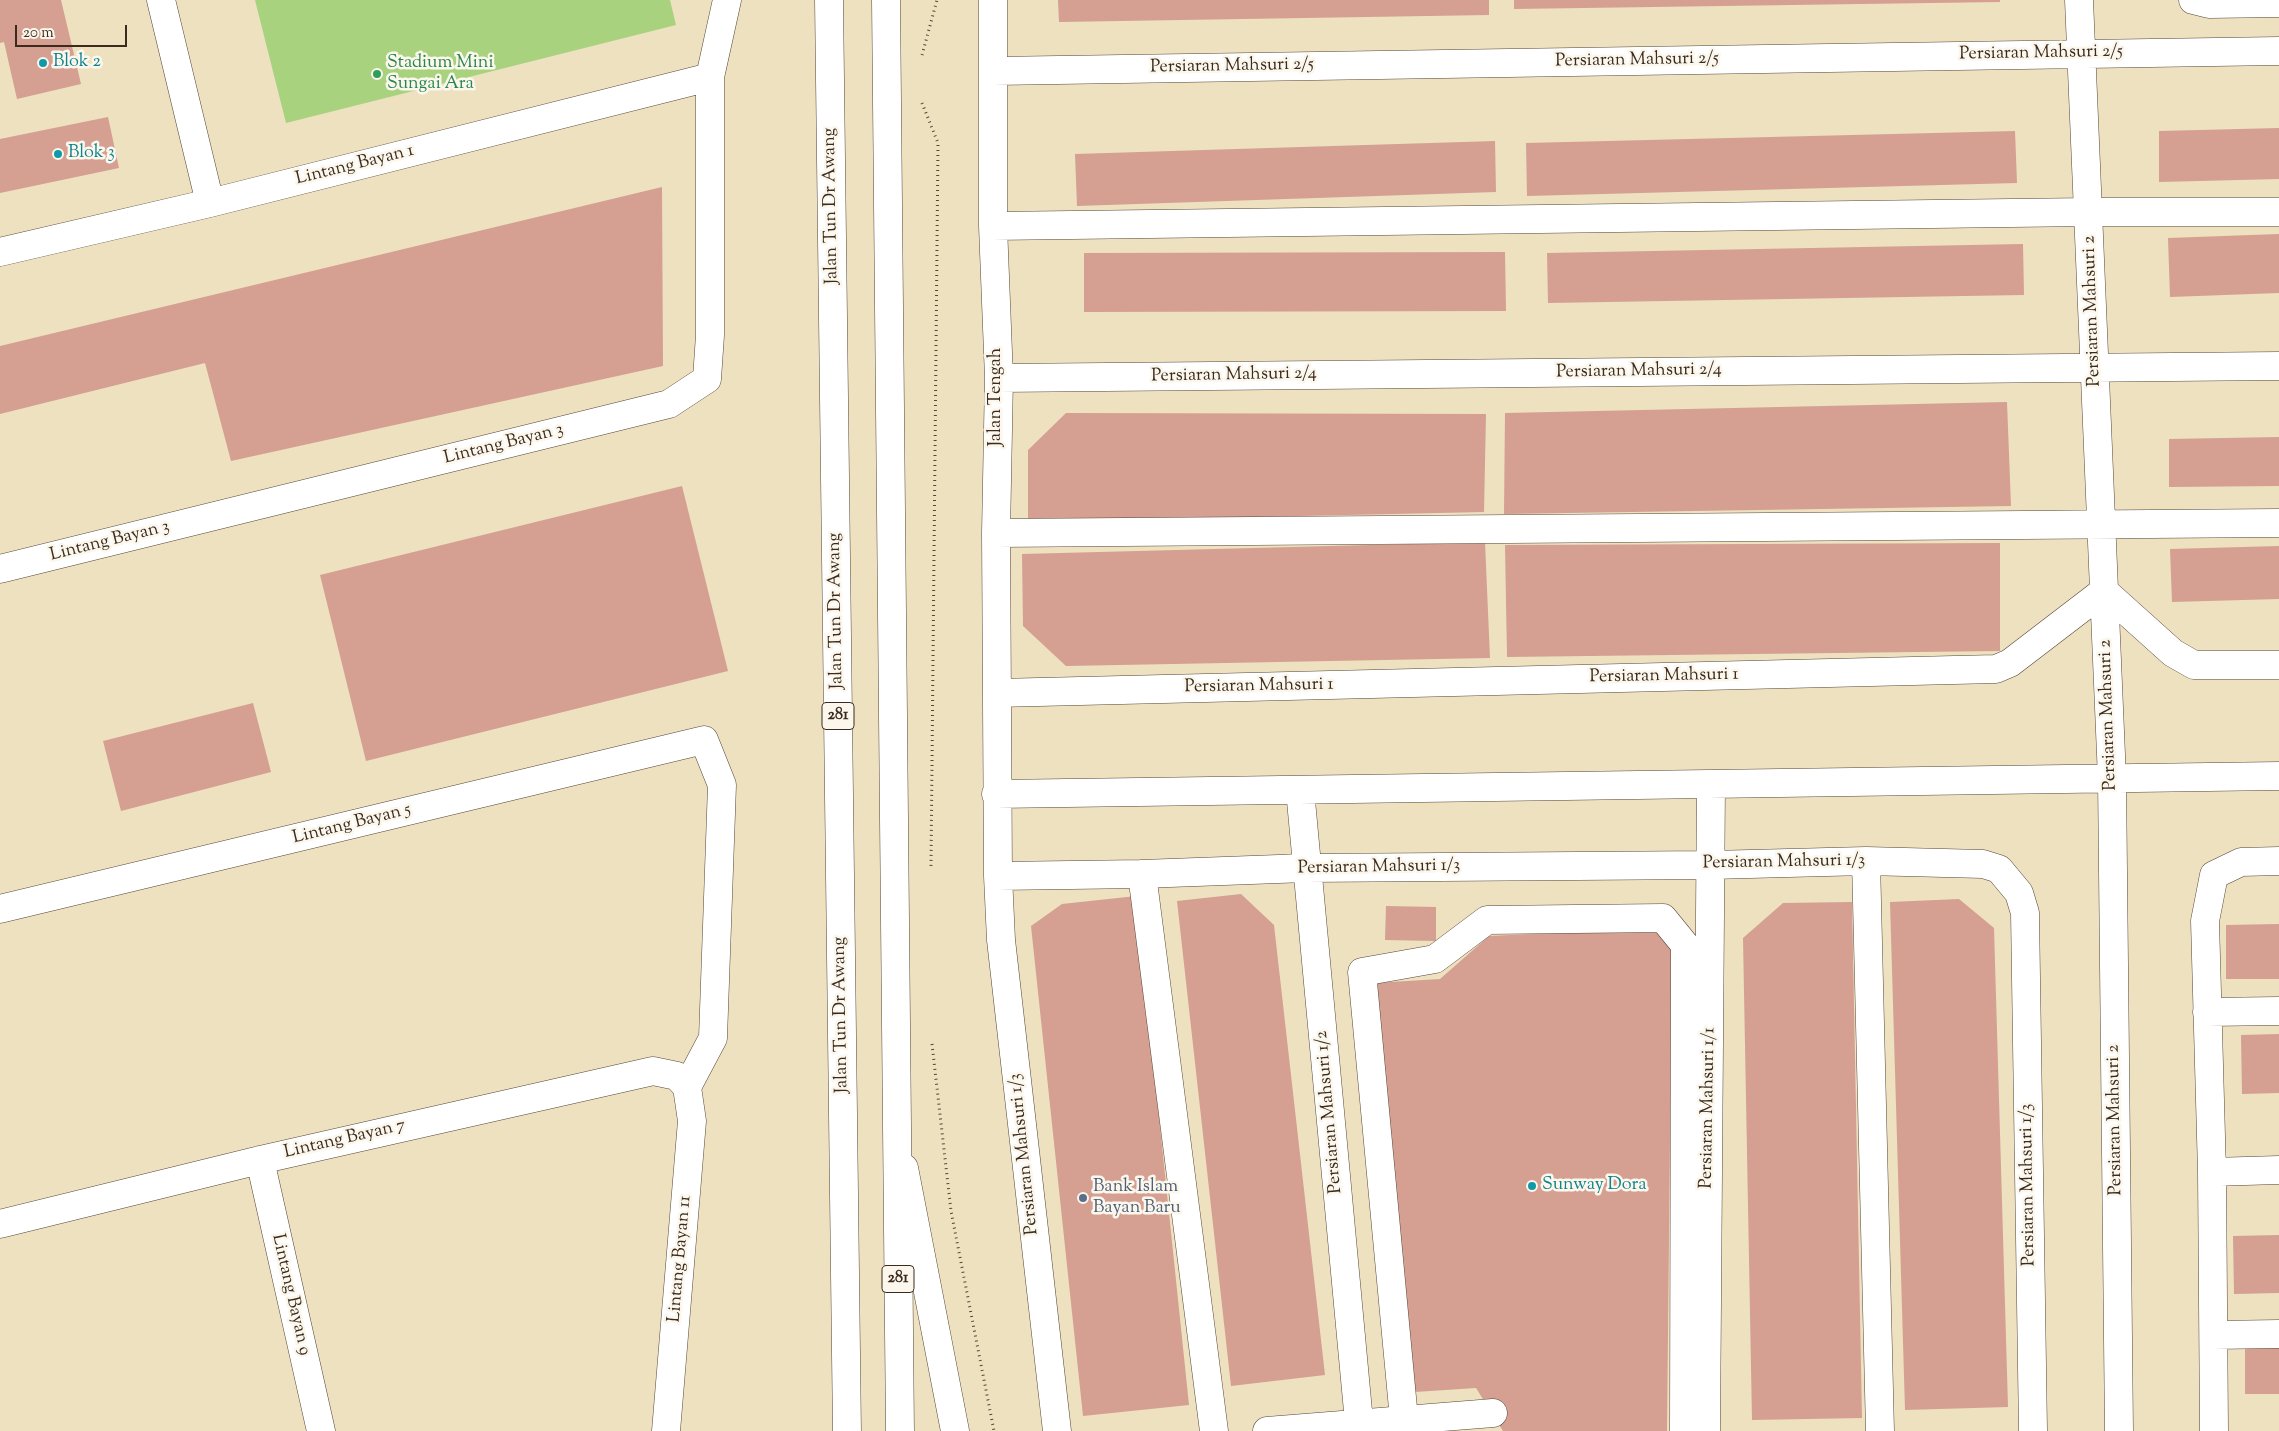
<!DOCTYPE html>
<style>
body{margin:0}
#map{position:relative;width:2279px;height:1431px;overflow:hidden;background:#ede1c0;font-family:"Sorts Mill Goudy",serif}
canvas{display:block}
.scale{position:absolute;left:15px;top:25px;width:112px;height:22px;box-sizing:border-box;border:2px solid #3b2a1e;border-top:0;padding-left:6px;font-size:15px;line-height:18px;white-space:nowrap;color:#3b2a1e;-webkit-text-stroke:4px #fbf7ec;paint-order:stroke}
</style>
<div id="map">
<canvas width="2279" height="1431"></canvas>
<div class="scale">20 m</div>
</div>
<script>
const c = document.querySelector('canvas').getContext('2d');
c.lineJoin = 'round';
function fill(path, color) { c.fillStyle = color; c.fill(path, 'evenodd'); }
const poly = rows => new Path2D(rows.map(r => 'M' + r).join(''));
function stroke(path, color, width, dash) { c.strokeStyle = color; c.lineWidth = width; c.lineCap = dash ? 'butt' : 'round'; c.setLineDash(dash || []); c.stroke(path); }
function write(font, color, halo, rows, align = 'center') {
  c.font = font + ' "Sorts Mill Goudy",serif'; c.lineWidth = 5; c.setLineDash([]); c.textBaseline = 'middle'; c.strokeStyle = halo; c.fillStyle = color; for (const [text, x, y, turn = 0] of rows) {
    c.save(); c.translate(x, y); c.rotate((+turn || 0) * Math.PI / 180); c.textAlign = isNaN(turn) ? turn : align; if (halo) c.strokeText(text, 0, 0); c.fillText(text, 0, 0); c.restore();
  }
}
const green = poly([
 [255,0,670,0,676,25,286,123]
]);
const building = poly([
 [0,0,61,0,81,84,17,99,4,42,0,43],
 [1058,0,1489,0,1489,15,1059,22],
 [1514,0,2000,0,2000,2,1514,9],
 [108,117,119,168,0,193,0,139],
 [2279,128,2279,179,2159,182,2159,131],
 [2015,131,2017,183,1527,196,1526,143],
 [1495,141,1496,192,1077,206,1075,154],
 [662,187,663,366,231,461,205,363,0,414,0,346],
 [2279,234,2279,293,2170,297,2168,238],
 [2023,244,2024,295,1548,303,1547,253],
 [1505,252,1506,311,1084,312,1084,253],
 [2007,402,2011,506,1504,514,1505,413],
 [1066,413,1486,414,1484,512,1028,522,1028,450],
 [2279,437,2279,486,2169,487,2169,439],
 [682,486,728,671,366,761,320,575],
 [1485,542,1490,658,1066,666,1023,626,1022,554],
 [2000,543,2000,651,1507,657,1505,545],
 [2279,546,2279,599,2172,602,2170,549],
 [253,703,271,772,121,811,103,741],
 [1241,894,1274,925,1325,1375,1231,1386,1177,901],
 [1136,896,1189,1405,1083,1416,1031,926,1062,904],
 [1959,899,1994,928,2008,1407,1905,1410,1890,902],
 [1852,902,1862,1418,1752,1420,1743,938,1783,903],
 [1386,906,1436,907,1436,941,1385,940],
 [2279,924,2279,979,2226,979,2226,925],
 [1657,928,1672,946,1667,1431,1503,1431,1476,1388,1415,1392,1374,983,1440,979,1489,936],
 [2279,1034,2279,1093,2242,1094,2241,1035],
 [2279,1235,2279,1293,2234,1294,2233,1236],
 [2245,1336,2279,1336,2279,1394,2245,1394]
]);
const path = poly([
 [922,55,937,0],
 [922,103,938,143,931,866],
 [932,1044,951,1211,994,1431]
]);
const minor = poly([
 [161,0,210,203],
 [993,0,993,226,999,378,996,533,998,876,1001,940,1057,1431],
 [2079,0,2112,778,2119,1431],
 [2193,0,2209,4,2279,3],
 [994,71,2279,51],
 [993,226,2089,212,2279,212],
 [0,252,210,203,710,77],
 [999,378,2279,366],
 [996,533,2279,523],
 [0,569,669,404,707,379,710,335,710,77,727,0],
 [2104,591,2173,653,2194,665,2279,665],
 [997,693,1996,669,2010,663,2104,591],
 [1300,790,1359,1422,1366,1431],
 [996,794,2279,776],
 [1866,861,1880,1431],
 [1142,874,1214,1431],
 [998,876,1142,874,1306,868,1711,865,1866,861,1983,864,1999,869,2019,893,2025,913,2033,1431],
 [0,909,704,740,722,785,713,1038,687,1087],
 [2207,1012,2279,1011],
 [260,1160,321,1431],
 [904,1168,955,1431],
 [2212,1172,2279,1170],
 [0,1224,260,1160,653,1071,677,1076,687,1087],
 [2214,1335,2279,1334],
 [1404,1419,1362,972,1435,959,1487,920,1663,918,1685,945,1684,1431],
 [666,1431,692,1121,687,1087],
 [1267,1431,1493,1413],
 [1706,1431,1711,784],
 [2214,1431,2212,1172,2205,921,2214,875,2241,862,2279,861]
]);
const major = poly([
 [829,0,847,1431],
 [886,0,900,1431]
]);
const markers = [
 [43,63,5,"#0f9aa8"],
 [377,74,5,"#2e9e5b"],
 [58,154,5,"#0f9aa8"],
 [1532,1186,5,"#0f9aa8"],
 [1083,1198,5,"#5c6f8a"]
];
const shields = [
 [838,716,32],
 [898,1279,32]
];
const shieldNames = [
 ["281",838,716],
 ["281",898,1279]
];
const streetNames = [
 ["Persiaran Mahsuri 2/5",2041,54,-1],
 ["Persiaran Mahsuri 2/5",1637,61,-1],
 ["Persiaran Mahsuri 2/5",1232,67,-1],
 ["Lintang Bayan 1",355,166,-14],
 ["Jalan Tun Dr Awang",832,206,-91],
 ["Persiaran Mahsuri 2",2093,311,-92],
 ["Persiaran Mahsuri 2/4",1639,372,-1],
 ["Persiaran Mahsuri 2/4",1234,376,-1],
 ["Jalan Tengah",997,397,-90],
 ["Lintang Bayan 3",504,445,-14],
 ["Lintang Bayan 3",110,542,-14],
 ["Jalan Tun Dr Awang",837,611,-91],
 ["Persiaran Mahsuri 1",1664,677,-1],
 ["Persiaran Mahsuri 1",1259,687,-1],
 ["Persiaran Mahsuri 2",2109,715,-92],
 ["Lintang Bayan 5",352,825,-14],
 ["Persiaran Mahsuri 1/3",1784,863,-1],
 ["Persiaran Mahsuri 1/3",1379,868,-1],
 ["Jalan Tun Dr Awang",842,1015,-91],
 ["Persiaran Mahsuri 1/1",1709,1108,-89],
 ["Persiaran Mahsuri 1/2",1330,1112,-95],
 ["Persiaran Mahsuri 2",2116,1120,-91],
 ["Lintang Bayan 7",345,1140,-13],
 ["Persiaran Mahsuri 1/3",1025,1154,-96],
 ["Persiaran Mahsuri 1/3",2029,1185,-91],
 ["Lintang Bayan 11",681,1259,-85],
 ["Lintang Bayan 9",290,1295,77]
];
const cultureNames = [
 ["Blok 2",53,63],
 ["Blok 3",68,154],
 ["Sunway Dora",1542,1186]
];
const leisureNames = [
 ["Stadium Mini",387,64],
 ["Sungai Ara",387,85]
];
const serviceNames = [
 ["Bank Islam",1093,1188],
 ["Bayan Baru",1093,1209]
];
fill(green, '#a8d27e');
fill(building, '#d59f92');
stroke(minor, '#564536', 29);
stroke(major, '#564536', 29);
stroke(path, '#564536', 3, [1, 4]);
stroke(minor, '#fff', 28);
stroke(major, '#fff', 28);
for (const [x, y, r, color] of markers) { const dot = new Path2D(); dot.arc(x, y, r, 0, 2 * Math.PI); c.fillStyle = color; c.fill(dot); stroke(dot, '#fbf7ec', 2); }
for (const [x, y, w] of shields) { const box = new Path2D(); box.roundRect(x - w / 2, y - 13.5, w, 27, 4); c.fillStyle = '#fbf7ec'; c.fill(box); stroke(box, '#3b2a1e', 1); }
write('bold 16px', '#3b2a1e', null, shieldNames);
write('18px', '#3b2a1e', '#fbf7ec', streetNames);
write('18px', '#0d838f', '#fbf7ec', cultureNames, 'left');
write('18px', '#27864d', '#fbf7ec', leisureNames, 'left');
write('18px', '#4e5e75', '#fbf7ec', serviceNames, 'left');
</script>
